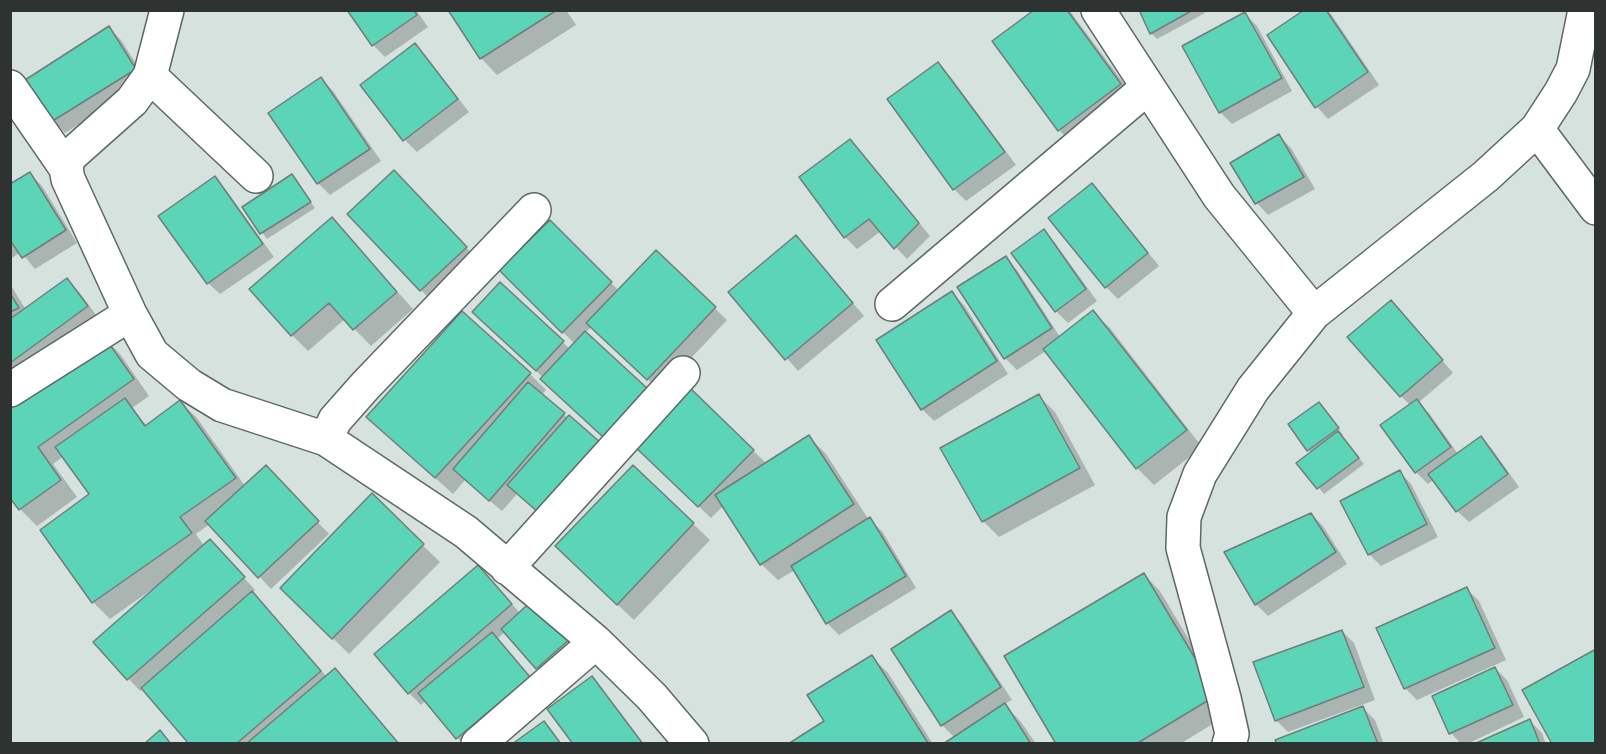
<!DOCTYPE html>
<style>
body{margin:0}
#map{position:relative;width:1606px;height:754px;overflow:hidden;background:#d5e2de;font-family:"Fira Sans",sans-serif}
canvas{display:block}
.frame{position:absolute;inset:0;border:12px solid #2e3332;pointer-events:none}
</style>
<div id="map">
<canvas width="1606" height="754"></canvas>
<div class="frame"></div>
</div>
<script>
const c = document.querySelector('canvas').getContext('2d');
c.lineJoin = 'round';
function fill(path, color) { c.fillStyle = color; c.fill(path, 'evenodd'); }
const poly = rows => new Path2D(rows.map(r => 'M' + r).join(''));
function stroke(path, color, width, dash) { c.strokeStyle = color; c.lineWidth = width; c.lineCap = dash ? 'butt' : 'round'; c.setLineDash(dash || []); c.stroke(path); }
const shadow = poly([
 [349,10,416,10,428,27,385,57,373,45],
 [450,10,566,10,576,25,497,75,481,58],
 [1037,10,1069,10,1137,101,1075,146,1059,130],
 [1142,10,1204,10,1205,13,1157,39,1151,33],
 [1307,10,1327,10,1331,14,1379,85,1328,119,1317,107,1269,36],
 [1245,14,1257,26,1292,91,1232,124,1220,112],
 [109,28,121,40,147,81,65,133,53,121],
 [415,45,426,57,469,112,417,152,405,140,362,85],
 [938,64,950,76,1016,165,966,201,954,189,889,100],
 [321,79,333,91,381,161,330,195,318,183,270,113],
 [1279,136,1291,148,1315,189,1268,215,1257,203,1233,163],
 [862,153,930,236,907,259,881,231,857,249,845,237],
 [30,174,42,186,77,243,35,269,21,252,10,259,10,186],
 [292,176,315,208,267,239,244,208],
 [215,178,226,190,274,257,220,294,208,283],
 [406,184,478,260,433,302,421,290],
 [1092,185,1104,197,1159,266,1118,299,1106,287,1050,218],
 [332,219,413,309,371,346,345,319,308,351,292,335],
 [550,222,619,291,656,252,727,320,660,391,592,326,585,333,659,402,616,447,474,312,500,284,570,349,575,344,501,270],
 [1044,231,1055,243,1097,301,1068,323,1056,311],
 [796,237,864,316,798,371,730,292],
 [1005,258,1017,270,1060,337,1093,312,1110,328,1202,447,1154,485,1137,468,1046,351,1017,370,1005,358],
 [67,280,79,292,99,319,10,383,10,284,26,310],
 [952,293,964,305,1008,374,934,421,922,409,878,341],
 [1402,314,1453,373,1418,403,1429,413,1458,454,1481,437,1492,449,1519,487,1469,522,1457,511,1434,479,1428,484,1416,472,1410,405,1401,396],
 [103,337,120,354,149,396,132,408,147,426,180,402,197,418,245,486,277,479,329,534,271,589,210,524,196,534,204,546,222,553,255,590,252,593,327,677,335,671,399,744,191,744,143,688,140,691,95,642,152,591,151,590,110,619,93,602,42,530,91,495,64,456,53,464,77,497,37,526,20,509,10,496,10,402],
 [530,374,546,390,542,395,568,418,517,494,502,511,465,480,453,494,385,433],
 [688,388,767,464,809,437,826,454,869,520,882,531,916,588,839,635,827,623,795,570,778,580,761,564,723,506,711,518,634,444],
 [1039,396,1055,412,1095,485,999,537,983,521],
 [1324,409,1343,435,1341,436,1364,464,1324,494,1298,463,1312,453,1308,450],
 [633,467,710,540,634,620,573,563],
 [1400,472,1411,484,1438,537,1381,566,1369,554],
 [372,496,440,562,349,654,282,588],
 [1311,514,1323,526,1347,564,1268,616,1256,604,1226,553],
 [478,567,520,613,536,599,583,650,549,679,505,632,497,639,541,690,463,744,426,700,421,705,409,693],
 [1144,575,1160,591,1232,712,1180,744,1058,744],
 [1467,589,1479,601,1506,660,1417,700,1405,688],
 [951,612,962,624,1012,700,1004,704,1021,722,1036,744,946,744,955,738,942,725],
 [1342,631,1354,643,1375,700,1288,732,1276,720],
 [871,656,888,673,933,744,791,744,826,722],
 [1495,668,1507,680,1524,717,1467,744,1461,744,1451,733,1434,697],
 [592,678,603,690,644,744,575,744],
 [1363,708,1375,720,1384,744,1278,744],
 [1530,721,1542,733,1546,744,1477,744],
 [544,723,562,744,515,744]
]);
const building = poly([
 [347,10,414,10,417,15,372,46,347,10],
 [448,10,557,10,480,59,448,10],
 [1034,10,1067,10,1121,84,1058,131,992,41,1034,10],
 [1139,10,1193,10,1150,34,1139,10],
 [1304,10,1326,10,1368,72,1315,108,1267,35,1304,10],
 [1245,12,1282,78,1219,113,1182,46,1245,12],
 [109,26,136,69,51,122,25,80,109,26],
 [415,43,458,99,403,141,360,85,415,43],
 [938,62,1005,152,953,190,887,99,938,62],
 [321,77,370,149,317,184,268,113,321,77],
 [1279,134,1304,177,1255,204,1230,163,1279,134],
 [850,139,919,223,894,249,869,219,844,238,799,177,850,139],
 [394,170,467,247,420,291,347,214,394,170],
 [30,172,66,230,22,258,10,240,10,184,30,172],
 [292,174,311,202,260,234,242,207,292,174],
 [215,176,263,244,207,284,158,216,215,176],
 [1092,183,1148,253,1105,288,1048,218,1092,183],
 [332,217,397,292,353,330,329,303,291,336,249,289,332,217],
 [550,220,612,282,562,333,499,270,550,220],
 [1044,229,1086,289,1055,312,1011,253,1044,229],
 [796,235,853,303,785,360,728,292,796,235],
 [656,250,716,307,647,380,586,323,656,250],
 [1006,256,1052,328,1004,359,957,287,1006,256],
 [67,278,88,306,10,363,10,319,67,278],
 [500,282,564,341,536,371,472,312,500,282],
 [952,291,997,361,921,410,876,340,952,291],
 [10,293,19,308,10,312,10,293],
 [1391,300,1443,360,1400,397,1347,337,1391,300],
 [1093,310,1187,430,1136,469,1043,349,1093,310],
 [462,311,531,373,435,478,366,417,462,311],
 [585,331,648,389,603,437,540,379,585,331],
 [103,335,134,379,38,447,61,480,19,510,10,498,10,400,103,335],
 [528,382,565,413,489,501,453,469,528,382],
 [688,386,754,450,698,507,632,444,688,386],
 [1039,394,1080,468,982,522,940,448,1039,394],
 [125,398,145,426,180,400,236,478,180,517,192,533,92,603,40,530,89,494,55,447,125,398],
 [1417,399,1451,447,1415,473,1380,425,1417,399],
 [1319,402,1339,428,1307,451,1288,424,1319,402],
 [569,415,601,443,539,513,507,485,569,415],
 [1338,431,1359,458,1317,489,1296,463,1338,431],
 [809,435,854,504,760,565,715,495,809,435],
 [1481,436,1508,474,1456,512,1428,474,1481,436],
 [266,465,319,521,258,578,205,521,266,465],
 [633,465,694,523,617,605,555,546,633,465],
 [1400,470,1427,524,1368,555,1340,501,1400,470],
 [372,493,424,544,332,639,280,588,372,493],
 [1311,513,1336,552,1255,605,1224,552,1311,513],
 [870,517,906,576,826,624,791,566,870,517],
 [210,539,245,577,127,680,93,642,210,539],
 [478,565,512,604,408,694,374,654,478,565],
 [1144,573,1217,695,1136,744,1056,744,1004,656,1144,573],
 [1467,587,1495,648,1404,689,1376,628,1467,587],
 [252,591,321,671,236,744,189,744,141,688,252,591],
 [536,597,572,637,536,669,501,629,536,597],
 [951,610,1001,687,941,726,891,649,951,610],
 [1342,630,1364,687,1275,721,1253,662,1342,630],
 [492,632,530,677,456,739,418,693,492,632],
 [1596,649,1596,744,1552,744,1522,690,1596,649],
 [872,655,928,743,788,744,824,721,807,695,872,655],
 [1495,667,1513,705,1449,734,1432,696,1495,667],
 [335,668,399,744,246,744,335,668],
 [592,676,643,744,573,744,547,709,592,676],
 [1005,703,1031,744,943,744,1005,703],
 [1363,706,1378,744,1277,744,1275,740,1363,706],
 [1530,719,1540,744,1474,744,1530,719],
 [544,721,561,744,512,744,544,721],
 [160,730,171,744,144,744,160,730]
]);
const minor = poly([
 [167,10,150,76,132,101,69,157,66,168,68,179,130,314,152,354,189,385,222,405,326,439,466,532,596,642,652,697,692,744],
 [1098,10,1219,196,1314,313],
 [150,76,256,176],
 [10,87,66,168],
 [1537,129,1596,208],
 [892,304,1147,88],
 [10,390,130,314],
 [326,439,335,420,366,385,534,210],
 [507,568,683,373],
 [478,744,596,642],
 [1229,744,1232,734,1224,698,1183,548,1184,517,1200,474,1253,389,1314,313,1486,176,1537,129,1561,92,1573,69,1585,10]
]);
fill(shadow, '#0003');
fill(building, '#5cd4b7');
stroke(building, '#717d79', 1.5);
stroke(minor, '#5d6864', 36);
stroke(minor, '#fff', 33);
</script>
